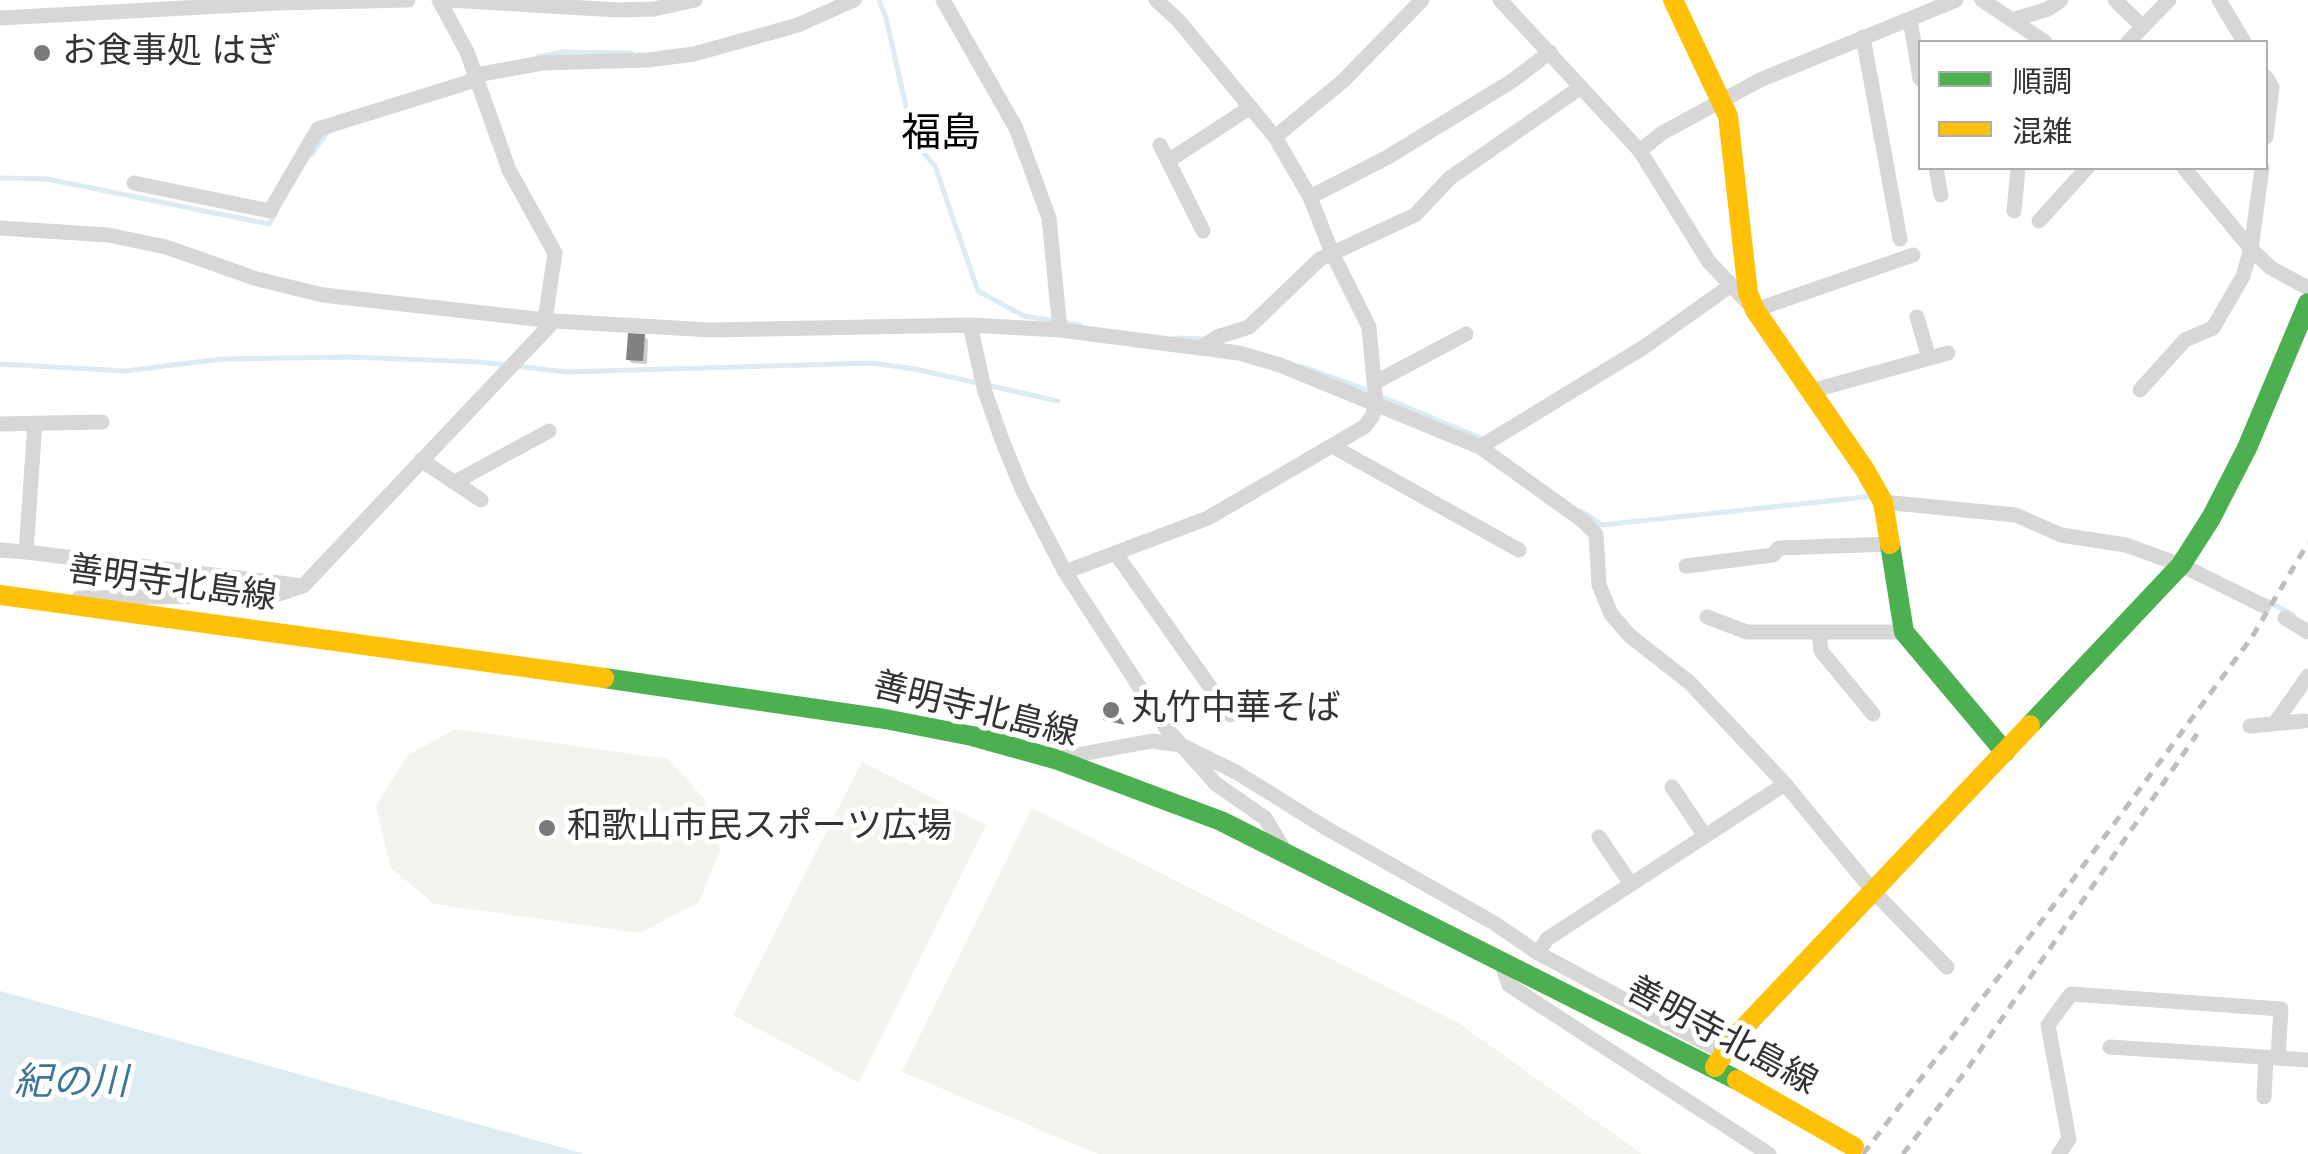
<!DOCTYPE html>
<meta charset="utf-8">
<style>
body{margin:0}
#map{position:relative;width:2308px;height:1154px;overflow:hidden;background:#fff;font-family:"DM Sans","Noto Sans JP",sans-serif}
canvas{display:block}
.legend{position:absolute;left:1918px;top:40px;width:350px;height:130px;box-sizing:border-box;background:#fff;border:2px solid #adadad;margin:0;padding:12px 18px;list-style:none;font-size:30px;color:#333}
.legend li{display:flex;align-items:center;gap:20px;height:50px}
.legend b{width:50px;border:2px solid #adadad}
</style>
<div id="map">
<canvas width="2308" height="1154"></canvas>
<ul class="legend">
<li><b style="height:12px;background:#4caf50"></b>順調</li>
<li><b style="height:12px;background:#ffc107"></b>混雑</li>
</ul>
</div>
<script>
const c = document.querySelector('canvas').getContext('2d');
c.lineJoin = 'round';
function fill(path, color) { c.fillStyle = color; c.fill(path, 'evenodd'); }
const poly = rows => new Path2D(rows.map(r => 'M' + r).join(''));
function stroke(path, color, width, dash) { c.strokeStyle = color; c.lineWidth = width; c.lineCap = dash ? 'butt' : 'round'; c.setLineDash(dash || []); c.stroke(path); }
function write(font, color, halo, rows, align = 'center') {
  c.font = font + ' "DM Sans","Noto Sans JP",sans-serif'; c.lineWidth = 10; c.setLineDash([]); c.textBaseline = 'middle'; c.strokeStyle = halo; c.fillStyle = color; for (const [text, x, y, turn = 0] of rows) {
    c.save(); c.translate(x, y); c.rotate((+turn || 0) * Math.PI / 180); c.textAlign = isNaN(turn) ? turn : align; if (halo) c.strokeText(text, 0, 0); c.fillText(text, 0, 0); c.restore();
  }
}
const green = poly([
 [455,729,668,759,704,798,720,850,699,902,640,933,434,904,391,868,376,806,407,756],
 [862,762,986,825,859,1083,733,1015],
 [1032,808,1460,1024,1642,1154,1098,1154,902,1072]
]);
const water = poly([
 [0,991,585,1154,0,1154]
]);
const shadow = poly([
 [644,336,648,340,647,364,632,363,628,359]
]);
const stream = poly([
 [879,0,886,18,914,142,935,166,978,291,1024,316,1080,325],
 [538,57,562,52,631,53],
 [312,154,328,131],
 [0,178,47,179,269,224,275,214],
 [1175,338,1209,339],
 [0,364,125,371,222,359,351,357,480,362,567,372,871,363,915,369,1058,401],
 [1301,366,1370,391],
 [1380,396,1483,439],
 [1581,511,1602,525,1875,496],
 [2267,601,2293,615]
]);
const building = poly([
 [628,333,645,334,643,361,626,360],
 [1110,701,1125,725,1103,720]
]);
const street = poly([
 [439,0,467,52,509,170,555,253,545,320],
 [448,0,618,10,654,9,695,0],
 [943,0,1016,128,1049,218,1060,330],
 [1500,0,1640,151,1709,262,1755,310,1913,255],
 [1982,0,2045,42],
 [2115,0,2143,27],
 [2219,0,2244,42],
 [0,18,278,3,408,0],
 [1910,19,1920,79],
 [2012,20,2048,9,2061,0],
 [1863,37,1900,239],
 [2128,42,2169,0],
 [2266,77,2272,87,2266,137],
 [1275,137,1343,81,1422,0],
 [1160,145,1203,231],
 [1640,151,1662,133,1760,80,1956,0],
 [1168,161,1251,107],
 [1936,168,1941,195],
 [2184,168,2251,249,2271,268,2308,288],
 [134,183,270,211,318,129,469,82,476,75,542,63,648,60,694,54,798,25,854,0],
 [1310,197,1388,157,1512,81,1550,52],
 [2014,211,2018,168],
 [2039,221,2087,168],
 [0,228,108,235,166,247,257,279,323,295,554,321,711,330,970,325,985,392,1002,440,1022,489,1065,572,1166,728,1216,784,1265,818,1285,851],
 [1917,317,1929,358],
 [970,325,1060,330,1239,353,1280,365,1480,447,1583,521,1596,534,1599,585,1611,614,1629,635,1690,683,1740,736,1785,784,1873,891,1947,967],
 [1201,348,1217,337,1249,327,1320,259,1415,215,1450,178,1581,87],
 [1374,383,1466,334],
 [2140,390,2185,340,2213,328,2243,276,2251,249,2262,168],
 [1811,391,1948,353],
 [35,423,26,552,296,585],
 [0,424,102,422],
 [1332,446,1519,550],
 [1480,447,1644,347,1730,286],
 [421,460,481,500],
 [455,482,549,431],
 [1883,502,2016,515,2061,535,2126,545,2181,565,2264,606],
 [0,550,26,552],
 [1116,554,1230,715],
 [1686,566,1773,555,1779,548,1890,544],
 [1065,572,1208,518,1364,427,1372,417,1376,403,1369,327,1332,253,1310,197,1275,137,1178,20,1156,0],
 [79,598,276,595,303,586,554,321],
 [1707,617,1747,632,1904,632],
 [2285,618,2308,632],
 [1819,632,1821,651,1873,714],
 [2275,723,2308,676],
 [2250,726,2304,721],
 [1055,759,1152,741,1181,745,1236,772,1326,828,1494,923,1538,953,1722,1052],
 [1672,787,1705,836],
 [1599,837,1631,884],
 [1538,953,1547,939,1785,784],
 [1501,962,1509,985,1769,1154],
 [2278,1058,2308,1060],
 [2264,1097,2266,1058],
 [2059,1154,2069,1139,2048,1025,2071,994,2281,1009,2278,1058,2110,1047]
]);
const fast = poly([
 [1890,544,1904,632,2005,752],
 [604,678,885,719,972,736,1055,759,1221,821,1737,1080],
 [2030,725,2181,565,2211,518,2247,448,2308,303]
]);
const slow = poly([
 [1673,0,1728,116,1748,293,1755,310,1865,470,1883,502,1890,544],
 [0,595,604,678],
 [1715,1067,1733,1039,2030,725],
 [1737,1080,1854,1147]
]);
const rail = poly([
 [1863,1154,2063,893,2252,637,2308,543],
 [1903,1154,1968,1068,2197,734]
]);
const markers = [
 [42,53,10,"#7a7a7a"],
 [1111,710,10,"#7a7a7a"],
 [547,828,10,"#7a7a7a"]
];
const poiNames = [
 ["お食事処 はぎ",62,53],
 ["丸竹中華そば",1131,710],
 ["和歌山市民スポーツ広場",567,828]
];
const streetNames = [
 ["善明寺北島線",172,585,8],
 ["善明寺北島線",975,711,14],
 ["善明寺北島線",1721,1037,28]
];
const waterNames = [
 ["紀の川",71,1084]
];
const quarterNames = [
 ["福島",941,136]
];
fill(green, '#f1f5ed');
fill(water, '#ddebf3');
fill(shadow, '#0003');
stroke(stream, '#ddebf3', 5);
fill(building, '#818181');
stroke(street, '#d7d7d7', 15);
stroke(fast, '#4caf50', 20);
stroke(slow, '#ffc107', 20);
stroke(rail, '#bebebe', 5, [10, 8]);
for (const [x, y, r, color] of markers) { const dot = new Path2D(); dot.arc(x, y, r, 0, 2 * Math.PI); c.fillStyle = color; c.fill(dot); stroke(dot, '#fff', 4); }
write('35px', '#333', '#fff', poiNames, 'left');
write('35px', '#333', '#fff', streetNames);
write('italic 38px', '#3f7597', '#fff', waterNames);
write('40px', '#000', '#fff', quarterNames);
</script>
